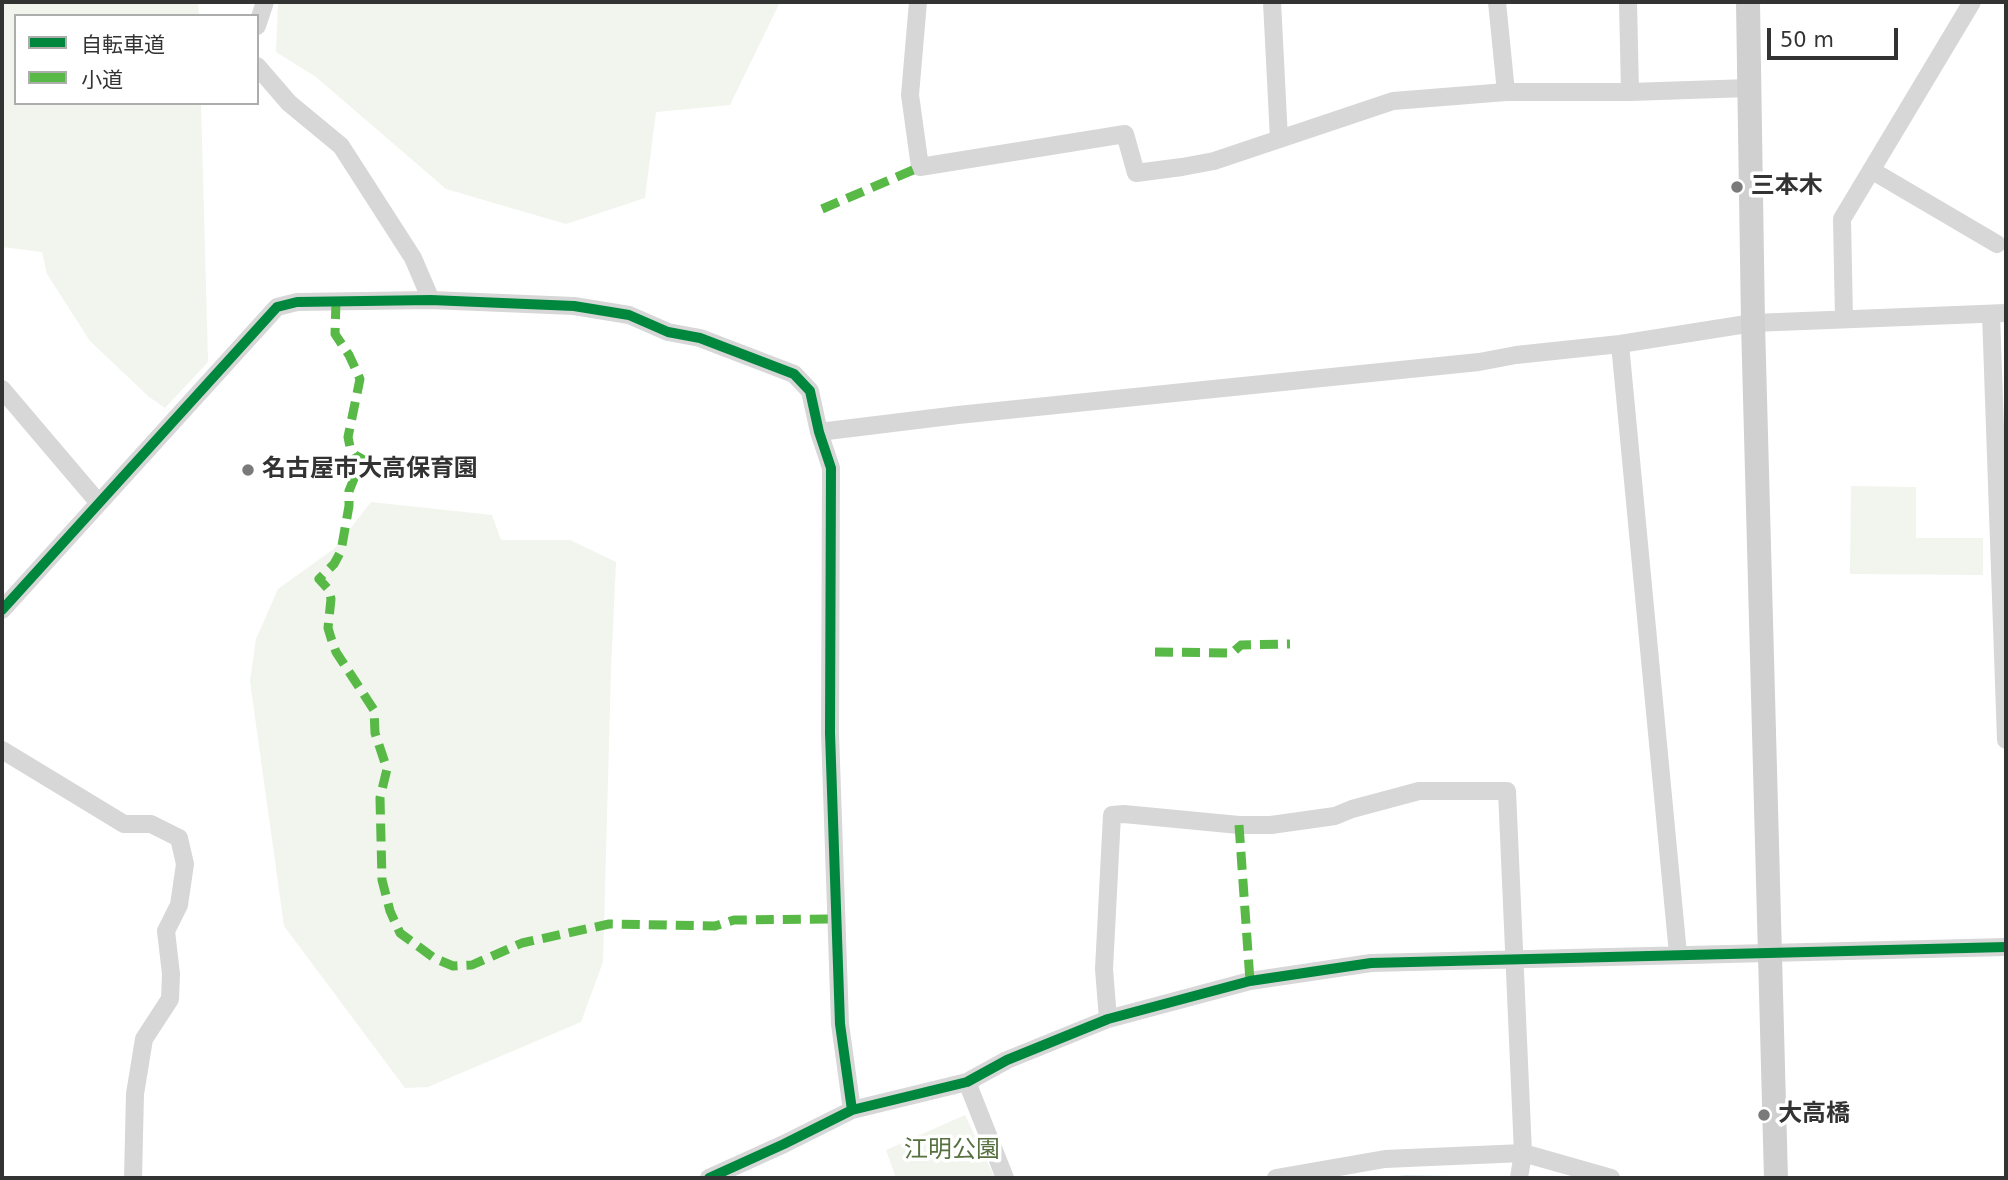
<!DOCTYPE html>
<meta charset="utf-8">
<style>
body{margin:0}
#map{position:relative;width:2008px;height:1180px;overflow:hidden;background:#fff;font-family:"DejaVu Sans","Noto Sans JP",sans-serif}
canvas{display:block}
.frame{position:absolute;inset:0;border:4px solid #333;pointer-events:none}
.legend{position:absolute;left:14px;top:14px;width:245px;height:91px;box-sizing:border-box;background:#fff;border:2px solid #adadad;margin:0;padding:9px 12px;list-style:none;font-size:21px;color:#333}
.legend li{display:flex;align-items:center;gap:14px;height:35px}
.legend b{width:35px;border:2px solid #adadad}
.scale{position:absolute;left:1767px;top:28px;width:131px;height:32px;box-sizing:border-box;border:4px solid #333;border-top:0;padding-left:9px;font-size:21px;line-height:24px;white-space:nowrap;color:#333;-webkit-text-stroke:5px #fff;paint-order:stroke}
</style>
<div id="map">
<canvas width="2008" height="1180"></canvas>
<div class="frame"></div>
<ul class="legend">
<li><b style="height:9px;background:#00873e"></b>自転車道</li>
<li><b style="height:9px;background:#58b947"></b>小道</li>
</ul>
<div class="scale">50 m</div>
</div>
<script>
const c = document.querySelector('canvas').getContext('2d');
c.lineJoin = 'round';
function fill(path, color) { c.fillStyle = color; c.fill(path, 'evenodd'); }
const poly = rows => new Path2D(rows.map(r => 'M' + r).join(''));
function stroke(path, color, width, dash) { c.strokeStyle = color; c.lineWidth = width; c.lineCap = dash ? 'butt' : 'round'; c.setLineDash(dash || []); c.stroke(path); }
function write(font, color, halo, rows, align = 'center') {
  c.font = font + ' "DejaVu Sans","Noto Sans JP",sans-serif'; c.lineWidth = 7; c.setLineDash([]); c.textBaseline = 'middle'; c.strokeStyle = halo; c.fillStyle = color; for (const [text, x, y, turn = 0] of rows) {
    c.save(); c.translate(x, y); c.rotate((+turn || 0) * Math.PI / 180); c.textAlign = isNaN(turn) ? turn : align; if (halo) c.strokeText(text, 0, 0); c.fillText(text, 0, 0); c.restore();
  }
}
const green = poly([
 [2,2,198,2,199,16,16,16,16,103,201,103,208,362,165,408,148,396,90,341,47,274,42,252,2,247],
 [278,2,780,2,730,105,656,112,645,198,566,224,446,189,316,77,276,52],
 [1851,486,1916,487,1916,538,1983,538,1983,575,1850,574],
 [371,502,492,515,501,540,570,540,616,562,611,669,603,962,581,1022,428,1087,405,1088,284,926,250,681,256,639,278,589,335,548],
 [965,1115,995,1178,896,1178,886,1150]
]);
const water = poly([
 [1406,1175,1498,1177,1501,1178,1381,1178]
]);
const street = poly([
 [918,2,910,95,920,167,1125,134,1136,173,1182,167,1214,161,1393,101,1506,92,1630,92,1749,88],
 [1272,2,1279,139],
 [1497,2,1506,92],
 [1628,2,1630,92],
 [257,26,265,2],
 [257,66,289,103,341,146,413,258,431,300],
 [1871,170,1997,244],
 [1991,314,2006,740],
 [1844,319,1842,219,1972,2],
 [1620,344,1678,954],
 [2,389,98,502],
 [819,432,958,415,1479,362,1516,355,1620,344,1753,323,2006,313],
 [2,610,277,307,297,302,431,300,574,306,629,315,668,332,700,338,794,374,810,391,819,432,831,468,830,733,840,1024,852,1110],
 [2,750,124,824,151,824,179,838,185,864,179,905,166,931,171,974,170,999,144,1039,135,1094,133,1178],
 [1108,1019,1104,969,1112,815,1124,814,1239,825,1271,825,1335,816,1352,809,1419,791,1507,791,1523,1153,1519,1178],
 [967,1082,1005,1178],
 [709,1178,784,1144,852,1110,967,1082,1007,1060,1108,1019,1250,981,1371,963,2006,947],
 [1276,1178,1385,1159,1523,1153,1611,1178]
]);
const secondary = poly([
 [1748,2,1753,323,1776,1178]
]);
const quiet = poly([
 [822,209,920,167],
 [336,301,335,334,349,355,360,379,348,437,350,447,355,455,362,459,349,491,349,506,341,551,334,564,319,579,329,590,331,599,328,628,331,638,336,652,374,710,375,733,387,769,380,798,382,880,390,911,400,933,434,958,453,966,472,965,522,943,609,924,715,926,734,920,837,919],
 [1155,652,1232,653,1241,645,1290,644],
 [1239,825,1250,981]
]);
const cycleway = poly([
 [2,610,277,307,297,302,431,300,574,306,629,315,668,332,700,338,794,374,810,391,819,432,831,468,830,733,840,1024,852,1110],
 [709,1178,784,1144,852,1110,967,1082,1007,1060,1108,1019,1250,981,1371,963,2006,947]
]);
const markers = [
 [1737,187,7,"#7a7a7a"],
 [248,470,7,"#7a7a7a"],
 [1764,1115,7,"#7a7a7a"]
];
const poiNames = [
 ["三本木",1751,187],
 ["名古屋市大高保育園",262,470],
 ["大高橋",1778,1115]
];
const parkNames = [
 ["江明公園",952,1151]
];
fill(green, '#f1f5ed');
fill(water, '#ddebf3');
stroke(street, '#d7d7d7', 18);
stroke(secondary, '#d0d0d0', 24);
stroke(quiet, '#58b947', 9, [18, 9]);
stroke(cycleway, '#00873e', 10);
for (const [x, y, r, color] of markers) { const dot = new Path2D(); dot.arc(x, y, r, 0, 2 * Math.PI); c.fillStyle = color; c.fill(dot); stroke(dot, '#fff', 2.5); }
write('bold 24px', '#333', '#fff', poiNames, 'left');
write('24px', '#56703f', '#fff', parkNames);
</script>
